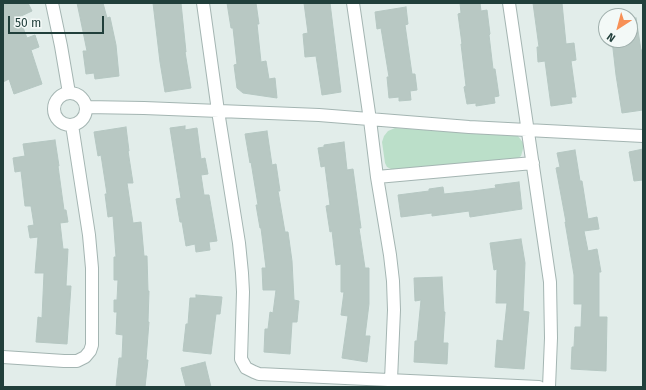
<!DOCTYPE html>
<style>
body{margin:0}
#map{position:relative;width:646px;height:390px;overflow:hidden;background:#e2edea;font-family:"Fira Sans",sans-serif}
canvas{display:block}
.frame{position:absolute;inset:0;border:4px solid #213f3b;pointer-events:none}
.north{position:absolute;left:598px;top:8px;width:40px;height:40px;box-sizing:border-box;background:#f3f9f7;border:1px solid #9fafac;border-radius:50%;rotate:216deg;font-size:11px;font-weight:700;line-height:16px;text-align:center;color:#213f3b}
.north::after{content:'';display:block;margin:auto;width:14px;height:18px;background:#f79056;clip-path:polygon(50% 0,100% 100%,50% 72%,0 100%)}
.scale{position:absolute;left:8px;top:16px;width:96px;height:18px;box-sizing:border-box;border:2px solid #213f3b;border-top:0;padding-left:5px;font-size:12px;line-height:14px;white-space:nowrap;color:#213f3b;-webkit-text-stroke:3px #f3f9f7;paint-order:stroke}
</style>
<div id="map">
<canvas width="646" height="390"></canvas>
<div class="frame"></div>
<div class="north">N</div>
<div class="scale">50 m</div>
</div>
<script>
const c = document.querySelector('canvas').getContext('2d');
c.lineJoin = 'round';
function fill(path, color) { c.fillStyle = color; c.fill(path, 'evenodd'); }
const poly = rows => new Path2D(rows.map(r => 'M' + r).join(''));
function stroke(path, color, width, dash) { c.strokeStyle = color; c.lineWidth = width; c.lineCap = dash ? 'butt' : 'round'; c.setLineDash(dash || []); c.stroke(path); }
const green = poly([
 [395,128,518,136,524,144,523,149,521,156,517,159,393,170,387,167,385,163,382,142,384,136,388,131]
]);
const building = poly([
 [3,3,28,3,32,11,19,17,27,38,35,35,39,47,31,50,42,84,14,94,9,79,3,82,3,3],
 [77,3,103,3,107,18,110,17,116,45,119,76,95,79,94,73,86,74,83,51,87,51,80,17,77,3],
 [153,3,181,3,186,52,185,52,191,88,165,92,160,62,153,3],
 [227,3,256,3,259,24,257,24,261,62,266,61,269,79,275,78,277,98,243,93,237,88,234,65,237,64,233,28,231,28,227,3],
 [304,3,330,3,341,92,322,95,316,56,305,57,303,34,308,33,304,3],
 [460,3,480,3,481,11,487,10,490,34,489,35,493,69,495,69,499,96,494,97,495,103,476,106,476,103,467,104,464,87,466,86,461,44,462,44,458,14,461,13,460,3],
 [533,3,562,3,566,44,574,43,576,60,571,61,576,97,571,97,572,103,551,106,545,61,538,62,537,47,539,47,533,3],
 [406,7,408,24,405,25,412,74,415,74,417,90,410,91,411,100,399,101,399,97,389,98,387,77,389,77,381,28,377,29,375,12,406,7],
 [636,18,641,50,642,50,643,64,643,110,622,113,616,75,612,40,630,40,630,19,636,18],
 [185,126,185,130,197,128,201,159,205,158,208,174,201,175,204,195,209,195,217,241,209,242,210,250,196,252,195,244,186,246,182,222,180,222,176,199,181,198,170,128,185,126],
 [126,127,129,151,128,151,133,183,127,183,133,223,141,222,144,256,147,256,148,291,149,291,148,322,149,322,146,360,148,360,145,387,116,387,119,358,122,358,123,335,116,334,117,312,114,312,114,300,117,300,118,280,114,280,114,257,116,257,113,216,108,217,105,194,107,194,101,155,98,156,94,132,126,127],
 [267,131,272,165,276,164,280,191,278,191,285,232,288,232,292,261,294,300,299,301,297,322,292,322,290,354,264,352,265,329,268,329,270,312,273,313,276,290,263,290,262,268,266,268,261,228,260,228,256,205,258,205,251,162,250,163,245,134,267,131],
 [55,140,59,166,58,166,64,210,66,210,68,222,60,223,63,249,68,249,66,286,71,286,67,344,36,342,38,317,42,318,44,273,35,273,38,237,30,238,28,226,34,225,31,206,25,206,21,171,15,172,13,158,25,156,23,144,55,140],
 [344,142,347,170,353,169,361,228,359,228,365,268,369,268,369,304,365,336,370,336,367,362,342,358,348,316,341,315,344,292,341,292,341,264,336,265,332,231,330,232,326,206,330,205,325,166,321,167,318,148,324,147,324,145,344,142],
 [643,149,643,180,634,181,629,152,643,149],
 [575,150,580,181,582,181,588,219,597,217,599,229,584,231,588,251,597,249,601,272,599,272,599,317,607,317,606,371,571,369,572,347,574,347,575,327,581,327,582,304,574,304,574,275,565,222,566,222,556,168,560,167,557,153,575,150],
 [519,182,522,209,470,217,469,211,432,216,432,213,401,217,398,195,429,191,429,189,443,187,444,194,473,191,496,188,495,185,519,182],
 [521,239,525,263,523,311,529,312,524,369,495,367,497,340,503,341,507,303,496,303,497,269,494,270,490,243,521,239],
 [442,277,444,312,445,312,443,343,448,343,447,364,414,362,415,341,417,341,421,300,415,301,414,278,442,277],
 [196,295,222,297,220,314,216,314,211,354,183,351,186,324,188,324,190,298,196,298,196,295],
 [205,362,211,387,186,387,181,368,205,362]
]);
const minor = poly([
 [52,3,61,46,69,93],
 [203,3,218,111,239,243,242,273,243,292,241,359,246,368,254,372,259,374,539,387],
 [353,3,370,120,377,177,390,255,393,281,394,310,391,380],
 [509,3,550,282,551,338,549,387],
 '54 109a16 16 0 1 1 32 0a16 16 0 1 1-32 0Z',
 [86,107,144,108,319,115,469,127,643,136],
 [377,177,533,163],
 [3,357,64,361,77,361,85,357,90,351,92,345,92,268,89,235,72,125]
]);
fill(green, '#bbdfc9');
fill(building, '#b8c8c3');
stroke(building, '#b5c7c2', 1);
stroke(minor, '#a4b5b2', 14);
stroke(minor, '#fff', 12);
</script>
